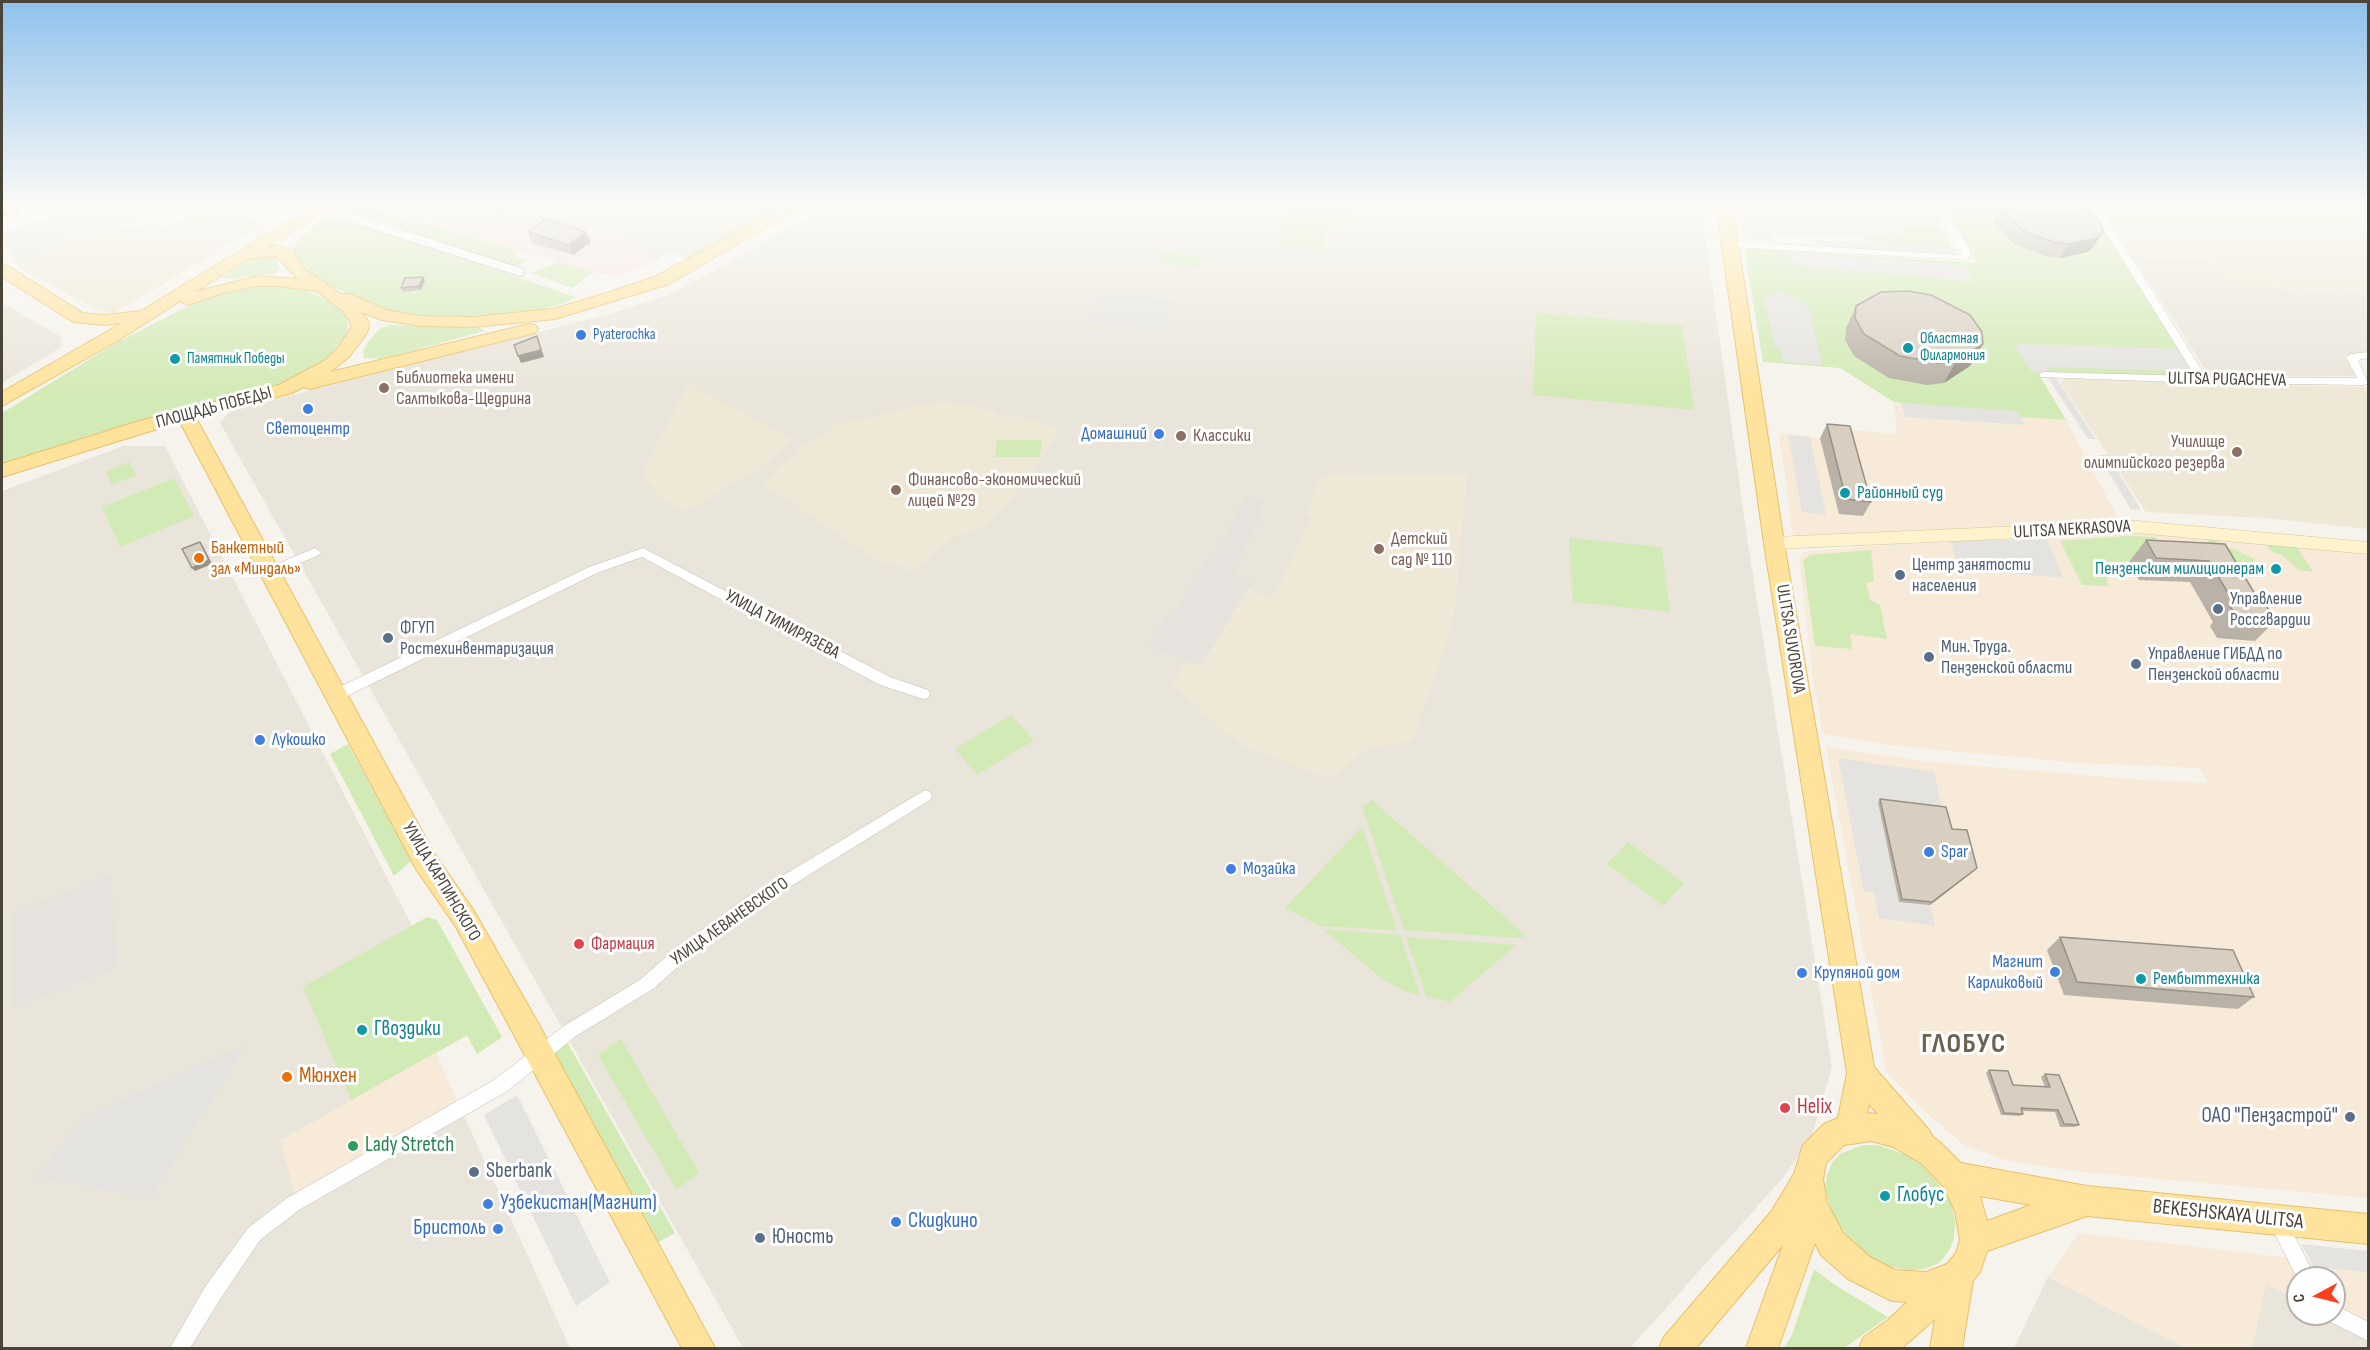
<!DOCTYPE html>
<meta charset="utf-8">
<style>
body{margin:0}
#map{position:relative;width:2370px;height:1350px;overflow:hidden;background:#f6f3ec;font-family:"Sofia Sans Condensed",sans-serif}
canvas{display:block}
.frame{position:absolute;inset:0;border:3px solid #4b4439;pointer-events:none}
.north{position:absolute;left:2286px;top:1266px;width:60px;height:60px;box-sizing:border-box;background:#fff;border:2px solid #b7b4b0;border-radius:50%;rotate:263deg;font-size:16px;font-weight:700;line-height:24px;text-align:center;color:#4b4439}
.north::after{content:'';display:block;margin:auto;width:21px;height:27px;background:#fc3f1d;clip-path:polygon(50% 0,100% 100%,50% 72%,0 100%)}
</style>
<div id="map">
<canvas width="2370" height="1350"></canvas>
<div class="frame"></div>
<div class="north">С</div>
</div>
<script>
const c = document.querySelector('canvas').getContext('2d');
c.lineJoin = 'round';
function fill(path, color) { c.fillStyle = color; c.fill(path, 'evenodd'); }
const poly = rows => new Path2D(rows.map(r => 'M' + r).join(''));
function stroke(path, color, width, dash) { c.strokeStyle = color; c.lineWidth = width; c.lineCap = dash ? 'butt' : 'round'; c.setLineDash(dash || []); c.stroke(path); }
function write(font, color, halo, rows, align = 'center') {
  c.font = font + ' "Sofia Sans Condensed",sans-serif'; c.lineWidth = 6; c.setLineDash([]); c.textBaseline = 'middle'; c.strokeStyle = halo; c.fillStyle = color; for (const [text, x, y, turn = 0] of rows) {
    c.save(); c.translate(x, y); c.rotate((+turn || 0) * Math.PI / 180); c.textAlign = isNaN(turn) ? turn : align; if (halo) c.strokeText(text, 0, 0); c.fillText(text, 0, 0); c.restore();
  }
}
const residential = poly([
 [98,204,164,204,174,213,80,232,22,270,2,240,2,230],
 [585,204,789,204,691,261,678,253,668,253,654,261,643,256,651,251,562,219],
 [831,204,1701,204,1748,545,1832,1067,1812,1135,1783,1178,1630,1348,743,1348,220,423,230,411,613,313,667,295,723,266],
 [1739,204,1930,204,1943,225,1897,225,1901,236,1744,236],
 [2133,257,2208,261,2225,285,2368,293,2368,353,2344,356,2357,376,2210,377],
 [2,303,62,337,60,348,2,383],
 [123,446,165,446,468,1035,280,1141,463,1114,570,1348,2,1348,2,491],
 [2048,1277,2186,1348,2014,1348],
 [2266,1283,2298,1301,2298,1314,2320,1314,2368,1341,2368,1348,2252,1348]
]);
const commercial = poly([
 [1894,403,1898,403,1905,417,2023,425,2020,417,2066,420,2120,522,1793,536,1779,433,1829,439,1827,428,1897,434],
 [2128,533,2211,534,2368,553,2368,762,2366,763,2368,763,2368,1198,2082,1172,2008,1161,1965,1146,1918,1106,1886,1071,1826,747,1929,762,2142,780,2208,783,2200,768,2080,763,1888,745,1823,734,1813,680,1799,557,1804,552,1870,546],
 [436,1052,463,1114,298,1207,280,1141],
 [2079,1233,2368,1267,2368,1341,2320,1314,2334,1314,2334,1278,2298,1278,2298,1301,2266,1283,2252,1348,2186,1348,2048,1277]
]);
const industrial = poly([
 [1246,497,1263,500,1259,518,1233,574,1253,581,1201,666,1148,647,1165,616,1172,618,1203,566,1223,541],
 [111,875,117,967,14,1008,14,912]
]);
const education = poly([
 [2125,204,2346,204,2368,229,2368,293,2225,284,2208,261,2133,257,2099,207,2127,208],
 [198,209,269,221,114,313,101,312,22,270,80,232,152,225,162,230],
 [2063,379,2364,387,2368,393,2368,529,2264,518,2146,512,2061,384],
 [688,384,782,433,791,442,763,466,685,512,659,497,644,477,646,465],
 [937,401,998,411,997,415,1005,418,1014,415,1061,430,1013,498,986,524,952,538,911,573,893,562,886,566,762,483,801,447,829,432,832,426],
 [1467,474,1454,620,1413,740,1366,749,1331,779,1238,744,1173,685,1185,661,1201,666,1247,590,1272,596,1282,581,1311,517,1305,515,1322,475]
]);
const medical = poly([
 [361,204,585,204,563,219,652,251,644,256,654,261,624,275,601,274]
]);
const green = poly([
 [357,204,517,250,514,256,526,260,521,265,508,265,343,212],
 [1315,204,1352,204,1347,228,1326,227,1322,249,1279,246,1287,206,1306,208],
 [1942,204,2092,204,2198,376,2038,373,2066,420,2020,417,1894,402,1840,368,1763,362,1744,248,1977,263],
 [767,208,775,212,729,239,721,235],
 [323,219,346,220,366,226,576,297,565,303,543,309,503,314,462,316,424,315,388,310,326,284,296,264,292,252,297,241],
 [1898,226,1939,226,1953,249,1866,241,1865,236,1902,237],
 [1160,252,1202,256,1199,267,1158,263],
 [273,255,277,258,280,268,276,273,231,279,222,278,251,257],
 [558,262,593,272,573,288,530,273],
 [275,285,305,290,335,304,347,317,348,329,345,337,320,365,278,385,93,434,2,466,2,413,116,343,204,298,252,286],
 [1536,313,1682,325,1694,410,1533,395],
 [389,325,480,328,485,331,381,359,364,358,363,350,369,341,379,329],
 [997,440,1042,440,1040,457,995,457],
 [130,462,136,476,111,485,106,471],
 [174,478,194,516,120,547,102,507],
 [2129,536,2155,537,2168,562,2125,561,2129,569,2106,569,2108,586,2082,585,2060,541],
 [2206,537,2255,559,2253,564,2258,570,2231,575],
 [1569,538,1662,547,1670,612,1573,602],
 [2265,541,2295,544,2313,572,2299,570,2283,556,2271,551],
 [1871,550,1874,581,1866,583,1870,600,1880,605,1887,639,1850,634,1852,649,1815,646,1803,560,1810,555],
 [1011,715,1034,740,977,775,955,749],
 [348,744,411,861,394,876,330,754],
 [1372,800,1525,935,1520,938,1404,930,1362,807],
 [1362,827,1397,930,1320,926,1285,908],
 [1628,842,1684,883,1663,906,1607,864],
 [427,917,437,920,502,1037,477,1054,467,1035,351,1100,303,987],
 [1323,929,1400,935,1420,995,1405,991,1381,978],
 [1406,937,1516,945,1450,1002,1426,996],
 [621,1039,699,1173,676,1189,598,1055],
 [567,1042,675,1233,657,1243,552,1052],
 [1863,1145,1877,1145,1907,1155,1921,1164,1944,1190,1952,1206,1955,1223,1954,1239,1948,1252,1939,1263,1925,1269,1909,1270,1891,1267,1874,1260,1857,1248,1833,1217,1825,1188,1827,1175,1832,1163,1840,1154],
 [1814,1269,1835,1285,1888,1317,1844,1348,1784,1348,1792,1335]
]);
const parking = poly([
 [1242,204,1268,204,1266,218,1240,217],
 [1746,217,1767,219,1772,242,1751,240],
 [1231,219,1266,221,1260,247,1203,243,1201,253,1160,249,1168,220,1205,222,1204,227,1228,229],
 [1816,240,1871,242,1954,249,1956,254,1950,256,1819,248],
 [1777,251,1965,266,1974,281,1804,267],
 [1780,291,1809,307,1822,365,1782,361,1781,349,1775,347,1765,299],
 [1099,293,1174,300,1165,331,1088,324],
 [2014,344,2178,349,2192,371,2047,367,2050,372,2032,372],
 [2048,378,2056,378,2096,439,2088,439],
 [1900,403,2018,411,2024,425,1905,417],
 [1788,435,1810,437,1826,515,1802,512],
 [2098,455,2108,455,2141,510,2131,509],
 [2047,539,2063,578,1960,569,1950,541],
 [1838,758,1934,772,1943,811,1899,902,1930,905,1935,926,1879,918,1874,893,1864,892],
 [246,1044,150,1198,35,1177,86,1116],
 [517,1095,610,1282,576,1306,484,1115],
 [2301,1244,2368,1251,2368,1272,2314,1267]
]);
const pedestrian = poly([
 [352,218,520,272]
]);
const minor = poly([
 [80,204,95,204,2,232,2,226,80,204],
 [185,204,210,204,300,216,310,215,315,218,300,222,190,207,185,204],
 [1683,204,1720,204,1729,207,1724,210,1688,207,1683,204],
 [1931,204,1941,204,1971,252,1968,260,1730,247,1725,244,1730,241,1960,255,1961,252,1931,204],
 [2088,204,2098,204,2206,377,2357,378,2346,357,2351,354,2368,352,2368,358,2358,360,2368,383,2364,385,2203,383,2040,377,2040,373,2044,372,2195,376,2088,204],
 [315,548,321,552,319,555,273,575,269,577,263,572,265,569,315,548],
 [643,548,890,677,928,690,930,694,928,698,923,699,880,685,642,557,597,573,341,699,336,700,331,699,329,695,331,691,589,567,643,548],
 [925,790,930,792,932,796,930,800,754,909,680,965,653,989,576,1036,506,1092,299,1210,260,1240,219,1301,190,1348,170,1348,205,1287,248,1228,287,1198,494,1080,564,1026,641,979,668,955,744,899,925,790],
 [2277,1211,2283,1214,2316,1278,2298,1278,2298,1280,2268,1220,2271,1214,2277,1211],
 [2334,1304,2368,1322,2368,1341,2327,1320,2325,1314,2334,1314,2334,1304]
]);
const secondary = poly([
 [2137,521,2368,542,2368,554,2137,533,1774,549,1768,547,1765,543,1768,539,1774,537,2137,521]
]);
const primary = poly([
 [316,204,335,204,267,247,279,246,293,251,303,268,341,294,351,294,386,310,421,316,473,317,553,309,610,292,657,276,788,204,807,204,669,284,555,319,473,327,421,326,382,320,361,312,368,321,369,328,365,336,349,357,330,372,529,324,535,325,538,329,535,333,310,389,303,387,292,393,196,418,434,853,474,911,537,1021,715,1348,682,1348,456,927,416,869,180,422,2,477,2,464,136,422,279,385,324,361,337,349,351,328,350,321,342,310,316,291,279,286,258,286,223,293,188,305,180,301,119,340,2,406,2,392,122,323,105,325,73,322,2,277,2,265,8,266,83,313,105,315,141,311,316,204],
 [276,256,298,279,258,276,195,292,248,259,276,256],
 [1716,204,1732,204,1784,543,1874,1067,1929,1130,1933,1137,1941,1143,1961,1163,2087,1186,2368,1214,2368,1244,2087,1216,1987,1251,1980,1272,1973,1281,1962,1348,1930,1348,1935,1319,1902,1348,1859,1348,1864,1337,1888,1320,1907,1302,1892,1301,1848,1279,1821,1255,1815,1243,1778,1348,1746,1348,1783,1245,1696,1348,1659,1348,1664,1337,1771,1212,1794,1174,1803,1145,1824,1124,1838,1118,1847,1073,1764,543,1716,204],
 [1869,1104,1878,1114,1867,1113,1869,1104],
 [1872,1141,1893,1147,1921,1163,1943,1186,1955,1211,1960,1240,1956,1253,1947,1264,1926,1272,1895,1270,1870,1257,1843,1233,1827,1203,1823,1179,1826,1163,1844,1145,1872,1141],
 [1980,1196,2031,1205,1987,1221,1980,1196],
 [2358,204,2368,204,2368,211,2362,209,2358,204]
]);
const rail = poly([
 [2,215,40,204]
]);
const wall = poly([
 [486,204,512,204,500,212,488,209],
 [1997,204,2085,204,2094,246,2088,252,2060,258,2045,256,2014,244,1994,222],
 [528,232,586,232,591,242,573,255,532,243],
 [423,277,425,280,421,290,403,292,401,288],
 [1856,306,1970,366,1944,383,1927,385,1889,378,1854,356,1845,340,1846,328],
 [1827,424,1871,502,1863,516,1839,514,1820,438],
 [2146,540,2225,544,2258,599,2276,620,2255,641,2217,638,2210,626,2213,622,2190,582,2139,580,2129,562],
 [1880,799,1952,829,1974,871,1930,905,1899,902,1878,802],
 [2060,937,2254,997,2238,1009,2064,995,2047,950],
 [1989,1070,2013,1085,2045,1087,2041,1077,2045,1074,2079,1125,2075,1127,2060,1127,2055,1112,2022,1111,2023,1114,2020,1116,2001,1115,1986,1073]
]);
const shadedWall = poly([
 [497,204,512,204,500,212],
 [586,232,591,242,573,255,569,245],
 [2103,232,2094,246,2088,252,2060,258,2069,244],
 [423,277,425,280,421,290,419,286],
 [537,336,544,357,521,363,518,356],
 [1983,344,1970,366,1944,383,1956,361],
 [200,542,203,546,212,564,195,571,192,568],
 [1977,868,1974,871,1930,905,1932,902]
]);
const building = poly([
 [2002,204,2085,204,2102,225,2103,232,2096,238,2069,244,2053,242,2022,230,2001,207,2002,204],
 [546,219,586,232,569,245,528,232,546,219],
 [423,277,419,286,401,288,405,278,423,277],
 [1908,291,1931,295,1970,315,1982,332,1983,344,1956,361,1938,363,1900,356,1864,334,1855,318,1856,306,1881,292,1908,291],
 [537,336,541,350,518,356,514,345,537,336],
 [1827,424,1850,426,1871,502,1846,499,1827,424],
 [2146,540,2225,544,2258,599,2262,600,2276,620,2237,617,2229,605,2235,605,2209,561,2156,558,2146,540],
 [200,542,209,560,192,568,182,549,200,542],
 [1880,799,1946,807,1952,829,1967,830,1977,868,1932,902,1902,899,1880,799],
 [2060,937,2233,950,2254,997,2077,982,2060,937],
 [1989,1070,2008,1071,2013,1085,2050,1087,2045,1074,2059,1075,2079,1125,2064,1124,2058,1110,2021,1108,2023,1114,2004,1113,1989,1070]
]);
const markers = [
 [581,335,6,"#3f7fe0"],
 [1908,348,6,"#0f9aa8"],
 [175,359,6,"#0f9aa8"],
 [384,388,6,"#8d6e63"],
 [308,409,6,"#3f7fe0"],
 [1159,434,6,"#3f7fe0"],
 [1181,436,6,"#8d6e63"],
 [2237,452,6,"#8d6e63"],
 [896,490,6,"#8d6e63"],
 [1845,493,6,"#0f9aa8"],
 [1379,549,6,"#8d6e63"],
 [199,558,6,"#e8710a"],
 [2276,569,6,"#0f9aa8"],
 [1900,575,6,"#5c6f8a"],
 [2218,609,6,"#5c6f8a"],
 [388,638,6,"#5c6f8a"],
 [1929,657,6,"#5c6f8a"],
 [2136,664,6,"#5c6f8a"],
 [260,740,6,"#3f7fe0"],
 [1929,852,6,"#3f7fe0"],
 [1231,869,6,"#3f7fe0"],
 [579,944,6,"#e0444e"],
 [2055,972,6,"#3f7fe0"],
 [1802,973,6,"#3f7fe0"],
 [2141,979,6,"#0f9aa8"],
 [362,1030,6,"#0f9aa8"],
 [287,1077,6,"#e8710a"],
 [1785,1108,6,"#e0444e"],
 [2350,1117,6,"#5c6f8a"],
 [353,1146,6,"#2e9e5b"],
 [474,1172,6,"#5c6f8a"],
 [1885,1196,6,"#0f9aa8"],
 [488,1204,6,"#3f7fe0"],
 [896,1222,6,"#3f7fe0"],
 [498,1229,6,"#3f7fe0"],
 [760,1238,6,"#5c6f8a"]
];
const farShopnames = [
 ["Pyaterochka",593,335]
];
const farCulturenames = [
 ["Областная",1920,339],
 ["Филармония",1920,356],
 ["Памятник Победы",187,359]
];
const educationNames = [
 ["Библиотека имени",396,378],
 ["Салтыкова-Щедрина",396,399],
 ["Классики",1193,436],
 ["Училище",2225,442,"right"],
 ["олимпийского резерва",2225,463,"right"],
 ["Финансово-экономический",908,480],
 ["лицей №29",908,501],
 ["Детский",1391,539],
 ["сад № 110",1391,560]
];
const streetNames = [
 ["ULITSA PUGACHEVA",2227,380,1],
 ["ПЛОЩАДЬ ПОБЕДЫ",214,408,-15],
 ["ULITSA NEKRASOVA",2072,530,-3],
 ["УЛИЦА ТИМИРЯЗЕВА",782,625,28],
 ["ULITSA SUVOROVA",1790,639,81],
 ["УЛИЦА КАРПИНСКОГО",441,882,59],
 ["УЛИЦА ЛЕВАНЕВСКОГО",730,922,-35]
];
const shopNames = [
 ["Светоцентр",308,429,"center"],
 ["Домашний",1147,434,"right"],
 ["Лукошко",272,740],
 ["Spar",1941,852],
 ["Мозайка",1243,869],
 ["Магнит",2043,962,"right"],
 ["Карликовый",2043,983,"right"],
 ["Крупяной дом",1814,973]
];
const cultureNames = [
 ["Районный суд",1857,493],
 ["Пензенским милиционерам",2264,569,"right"],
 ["Рембыттехника",2153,979]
];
const foodNames = [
 ["Банкетный",211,548],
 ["зал «Миндаль»",211,569]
];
const serviceNames = [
 ["Центр занятости",1912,565],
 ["населения",1912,586],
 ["Управление",2230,599],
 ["Россгвардии",2230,620],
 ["ФГУП",400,628],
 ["Ростехинвентаризация",400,649],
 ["Мин. Труда.",1941,647],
 ["Пензенской области",1941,668],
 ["Управление ГИБДД по",2148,654],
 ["Пензенской области",2148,675]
];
const healthNames = [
 ["Фармация",591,944]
];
const nearCulturenames = [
 ["Гвоздики",374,1030],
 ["Глобус",1897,1196]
];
const nearFoodnames = [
 ["Мюнхен",299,1077]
];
const nearHealthnames = [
 ["Helix",1797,1108]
];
const nearServicenames = [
 ["ОАО \"Пензастрой\"",2338,1117,"right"],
 ["Sberbank",486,1172],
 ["Юность",772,1238]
];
const nearLeisurenames = [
 ["Lady Stretch",365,1146]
];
const nearShopnames = [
 ["Узбекистан(Магнит)",500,1204],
 ["Скидкино",908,1222],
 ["Бристоль",486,1229,"right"]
];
const nearStreetnames = [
 ["BEKESHSKAYA ULITSA",2228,1215,6]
];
const nearDistrictnames = [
 ["ГЛОБУС",1964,1045]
];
fill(residential, '#eae5da');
fill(commercial, '#f7ead8');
fill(industrial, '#e6e2dd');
fill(education, '#efe8d6');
fill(medical, '#f6e3e0');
fill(green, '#d2eab5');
fill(parking, '#e5e3e0');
stroke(pedestrian, '#c2bbae', 10);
stroke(minor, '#c2bbae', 1);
stroke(secondary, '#d6c79b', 1);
stroke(primary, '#e6c16a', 2);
stroke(pedestrian, '#fff', 8);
fill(minor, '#fff');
fill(secondary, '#fff3cd');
fill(primary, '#ffe39c');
stroke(rail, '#9a9a9a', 3, [6, 6]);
fill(wall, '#bab2a6');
fill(shadedWall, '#979187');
fill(building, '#d8cfc1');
stroke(building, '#979187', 1.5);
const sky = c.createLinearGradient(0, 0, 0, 393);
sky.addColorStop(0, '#8fc1ec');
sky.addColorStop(0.52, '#fbfaf6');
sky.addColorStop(1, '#fbfaf600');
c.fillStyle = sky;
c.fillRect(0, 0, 2370, 393);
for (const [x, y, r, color] of markers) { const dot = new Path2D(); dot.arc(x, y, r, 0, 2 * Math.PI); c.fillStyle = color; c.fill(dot); stroke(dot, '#fff', 2); }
write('15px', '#366cbe', '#fff', farShopnames, 'left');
write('15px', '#0d838f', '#fff', farCulturenames, 'left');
write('18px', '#785e54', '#fff', educationNames, 'left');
write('18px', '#4b4439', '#fff', streetNames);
write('18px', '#366cbe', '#fff', shopNames, 'left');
write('18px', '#0d838f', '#fff', cultureNames, 'left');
write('18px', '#c56008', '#fff', foodNames, 'left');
write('18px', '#4e5e75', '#fff', serviceNames, 'left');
write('18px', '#be3a42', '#fff', healthNames, 'left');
write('21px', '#0d838f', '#fff', nearCulturenames, 'left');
write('21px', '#c56008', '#fff', nearFoodnames, 'left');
write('21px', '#be3a42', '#fff', nearHealthnames, 'left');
write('21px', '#4e5e75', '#fff', nearServicenames, 'left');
write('21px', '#27864d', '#fff', nearLeisurenames, 'left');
write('21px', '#366cbe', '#fff', nearShopnames, 'left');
write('21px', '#4b4439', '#fff', nearStreetnames);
c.letterSpacing = '1.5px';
write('bold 28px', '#6e6250', '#fff', nearDistrictnames);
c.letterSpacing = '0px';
</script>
